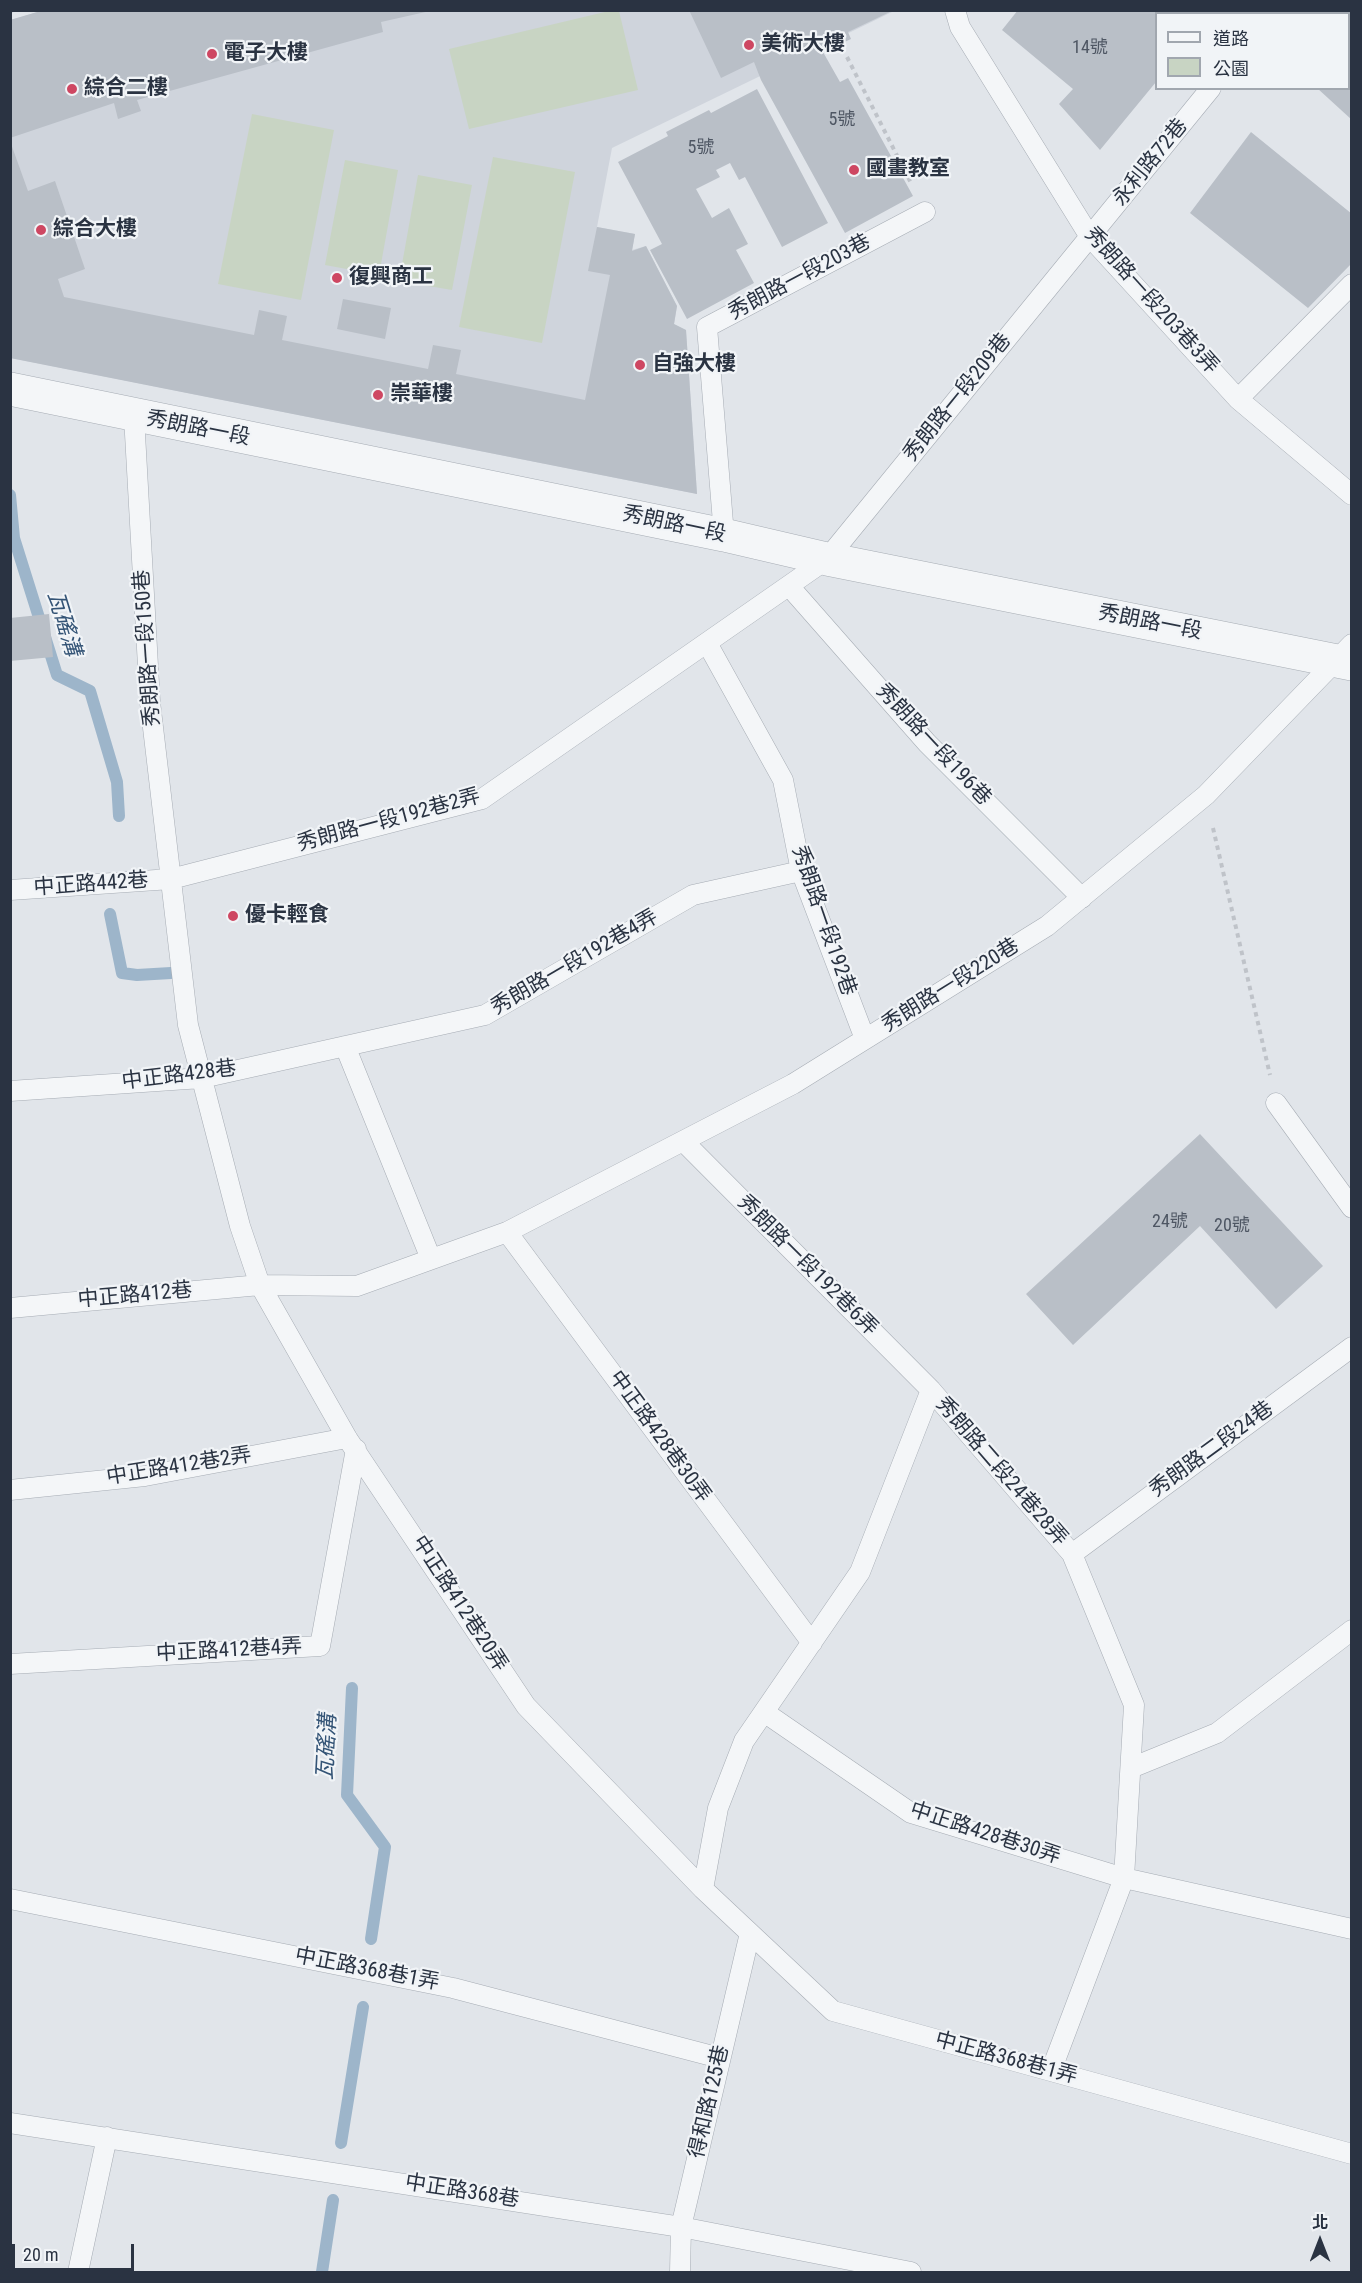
<!DOCTYPE html>
<meta charset="utf-8">
<style>
body{margin:0}
#map{position:relative;width:1362px;height:2283px;overflow:hidden;background:#e1e5ea;font-family:"Roboto Condensed","Noto Sans TC",sans-serif}
canvas{display:block}
.frame{position:absolute;inset:0;border:12px solid #2a3342;pointer-events:none}
.legend{position:absolute;left:1155px;top:12px;width:195px;height:78px;box-sizing:border-box;background:#f1f4f7;border:2px solid #a1a7af;margin:0;padding:8px 10px;list-style:none;font-size:18px;color:#2a3342}
.legend li{display:flex;align-items:center;gap:12px;height:30px}
.legend b{width:30px;border:2px solid #a1a7af}
.north{position:absolute;left:1290px;top:2211px;width:60px;height:60px;-webkit-text-stroke:4px #f1f4f7;paint-order:stroke;rotate:0deg;font-size:16px;font-weight:700;line-height:24px;text-align:center;color:#2a3342}
.north::after{content:'';display:block;margin:auto;width:21px;height:27px;background:#2a3342;clip-path:polygon(50% 0,100% 100%,50% 72%,0 100%)}
.scale{position:absolute;left:12px;top:2244px;width:122px;height:27px;box-sizing:border-box;border:3px solid #2a3342;border-top:0;padding-left:8px;font-size:18px;line-height:21px;white-space:nowrap;color:#2a3342;-webkit-text-stroke:4px #f1f4f7;paint-order:stroke}
</style>
<div id="map">
<canvas width="1362" height="2283"></canvas>
<div class="frame"></div>
<ul class="legend">
<li><b style="height:8px;background:#f4f6f8"></b>道路</li>
<li><b style="height:16px;background:#c8d4c3"></b>公園</li>
</ul>
<div class="north">北</div>
<div class="scale">20 m</div>
</div>
<script>
const c = document.querySelector('canvas').getContext('2d');
c.lineJoin = 'round';
function fill(path, color) { c.fillStyle = color; c.fill(path, 'evenodd'); }
const poly = rows => new Path2D(rows.map(r => 'M' + r).join(''));
function stroke(path, color, width, dash) { c.strokeStyle = color; c.lineWidth = width; c.lineCap = dash ? 'butt' : 'round'; c.setLineDash(dash || []); c.stroke(path); }
function write(font, color, halo, rows, align = 'center') {
  c.font = font + ' "Roboto Condensed","Noto Sans TC",sans-serif'; c.lineWidth = 4.5; c.setLineDash([]); c.textBaseline = 'middle'; c.strokeStyle = halo; c.fillStyle = color; for (const [text, x, y, turn = 0] of rows) {
    c.save(); c.translate(x, y); c.rotate((+turn || 0) * Math.PI / 180); c.textAlign = isNaN(turn) ? turn : align; if (halo) c.strokeText(text, 0, 0); c.fillText(text, 0, 0); c.restore();
  }
}
const built = poly([
 [44,10,894,11,612,148,597,227,635,234,632,250,646,246,677,306,674,324,686,330,697,494,11,358,11,20]
]);
const green = poly([
 [609,11,619,11,638,90,469,129,449,49],
 [252,114,334,130,301,300,218,284],
 [493,157,575,172,542,343,459,327],
 [345,160,398,170,379,275,325,265],
 [418,175,472,185,452,290,399,281]
]);
const stream = poly([
 [10,495,14,538,57,675,90,691,117,782,119,816],
 [110,914,122,973,137,975,171,973],
 [352,1688,347,1795,385,1847,371,1939],
 [341,2143,363,2007],
 [322,2272,333,2200]
]);
const building = poly([
 [44,10,429,10,430,11,381,22,383,32,137,100,141,111,118,119,114,103,10,138,10,20],
 [689,10,894,10,848,32,851,39,823,52,840,82,848,78,913,196,845,233,761,80,754,62,721,78],
 [1018,10,1217,10,1214,14,1156,14,1156,82,1100,150,1059,104,1073,89,1002,30],
 [1352,10,1352,120,1317,88,1348,88,1347,14],
 [757,89,828,223,782,247,745,177,739,180,730,163,716,170,720,177,696,189,712,218,729,208,748,244,736,250,754,283,687,319,650,250,662,244,618,162,668,136,666,132,709,110,711,113],
 [1251,132,1352,214,1352,263,1308,308,1190,213],
 [10,141,28,191,55,181,85,269,58,279,64,297,254,335,259,310,287,316,282,340,428,369,433,345,461,350,456,374,585,400,610,275,588,271,597,227,635,234,632,251,646,246,677,306,674,324,686,330,697,494,10,358],
 [343,299,391,308,385,339,337,329],
 [49,614,53,657,10,661,10,618],
 [1200,1134,1323,1266,1276,1309,1200,1226,1073,1345,1026,1294]
]);
const path = poly([
 [10,11,13,10],
 [847,57,912,185],
 [1213,828,1270,1075]
]);
const lane = poly([
 [955,10,960,27,1090,237,1238,399,1352,495],
 [1273,14,1275,10],
 [1238,399,1352,284],
 [134,416,150,702,188,1025,240,1226,260,1285,347,1438,526,1706,703,1889,833,2011,1352,2154],
 [724,535,707,327,925,212],
 [789,586,927,743,1082,898],
 [707,643,783,780,801,871,865,1039],
 [10,890,171,879,482,799,827,559,1211,88],
 [345,1046,431,1259],
 [10,1091,202,1078,485,1015,693,895,801,871],
 [1276,1103,1352,1208],
 [683,1141,931,1390,1072,1554,1134,1705,1124,1878,1051,2071],
 [507,1232,812,1643],
 [10,1308,260,1285,357,1286,507,1232,793,1084,1047,926,1206,795,1352,644],
 [10,1490,145,1476,347,1438],
 [1072,1554,1352,1347],
 [10,1664,320,1646,356,1449],
 [764,1712,911,1813,1124,1878,1352,1929],
 [1131,1768,1217,1733,1352,1630],
 [703,1889,718,1808,744,1741,860,1572,931,1390],
 [10,1899,453,1988,720,2058],
 [10,2123,681,2227,911,2272],
 [78,2272,107,2137],
 [680,2272,681,2227,750,1933]
]);
const street = poly([
 [10,389,724,535,827,559,1352,664]
]);
const markers = [
 [749,45,6,"#ce4762"],
 [212,54,6,"#ce4762"],
 [72,89,6,"#ce4762"],
 [854,170,6,"#ce4762"],
 [41,230,6,"#ce4762"],
 [337,278,6,"#ce4762"],
 [640,365,6,"#ce4762"],
 [378,395,6,"#ce4762"],
 [233,916,6,"#ce4762"]
];
const numberNames = [
 ["14號",1090,48],
 ["5號",842,120],
 ["5號",701,148],
 ["24號",1170,1222],
 ["20號",1232,1226]
];
const poiNames = [
 ["美術大樓",761,45],
 ["電子大樓",224,54],
 ["綜合二樓",84,89],
 ["國畫教室",866,170],
 ["綜合大樓",53,230],
 ["復興商工",349,278],
 ["自強大樓",652,365],
 ["崇華樓",390,395],
 ["優卡輕食",245,916]
];
const streetNames = [
 ["永利路72巷",1151,163,-51],
 ["秀朗路一段203巷",800,278,-28],
 ["秀朗路一段203巷3弄",1151,301,48],
 ["秀朗路一段209巷",958,398,-51],
 ["秀朗路一段",198,429,11],
 ["秀朗路一段",674,525,12],
 ["秀朗路一段",1150,623,11],
 ["秀朗路一段150巷",148,648,-94],
 ["秀朗路一段196巷",933,745,47],
 ["秀朗路一段192巷2弄",389,821,-15],
 ["中正路442巷",91,885,-4],
 ["秀朗路一段192巷",823,921,71],
 ["秀朗路一段192巷4弄",575,963,-30],
 ["秀朗路一段220巷",951,986,-32],
 ["中正路428巷",179,1076,-7],
 ["秀朗路一段192巷6弄",807,1266,45],
 ["中正路412巷",135,1296,-5],
 ["中正路428巷30弄",659,1437,54],
 ["秀朗路二段24巷",1212,1450,-36],
 ["中正路412巷2弄",179,1467,-9],
 ["秀朗路二段24巷28弄",1001,1472,49],
 ["中正路412巷20弄",459,1604,57],
 ["中正路412巷4弄",229,1651,-3],
 ["中正路428巷30弄",985,1834,18],
 ["中正路368巷1弄",367,1970,11],
 ["中正路368巷1弄",1006,2059,15],
 ["得和路125巷",710,2102,-77],
 ["中正路368巷",462,2192,9]
];
const waterNames = [
 ["瓦磘溝",63,624,73],
 ["瓦磘溝",328,1747,-87]
];
fill(built, '#cfd4dc');
fill(green, '#c8d4c3');
stroke(stream, '#9db5ca', 12);
fill(building, '#b9bfc7');
stroke(lane, '#a6acb4', 21);
stroke(street, '#a6acb4', 34);
stroke(path, '#bfc3c9', 4, [4.5, 4.5]);
stroke(lane, '#f4f6f8', 20);
stroke(street, '#f4f6f8', 33);
for (const [x, y, r, color] of markers) { const dot = new Path2D(); dot.arc(x, y, r, 0, 2 * Math.PI); c.fillStyle = color; c.fill(dot); stroke(dot, '#f1f4f7', 2); }
write('18px', '#4e5663', null, numberNames);
write('bold 21px', '#2a3342', '#f1f4f7', poiNames, 'left');
write('21px', '#2a3342', '#f1f4f7', streetNames);
write('italic 22px', '#345476', '#f1f4f7', waterNames);
</script>
